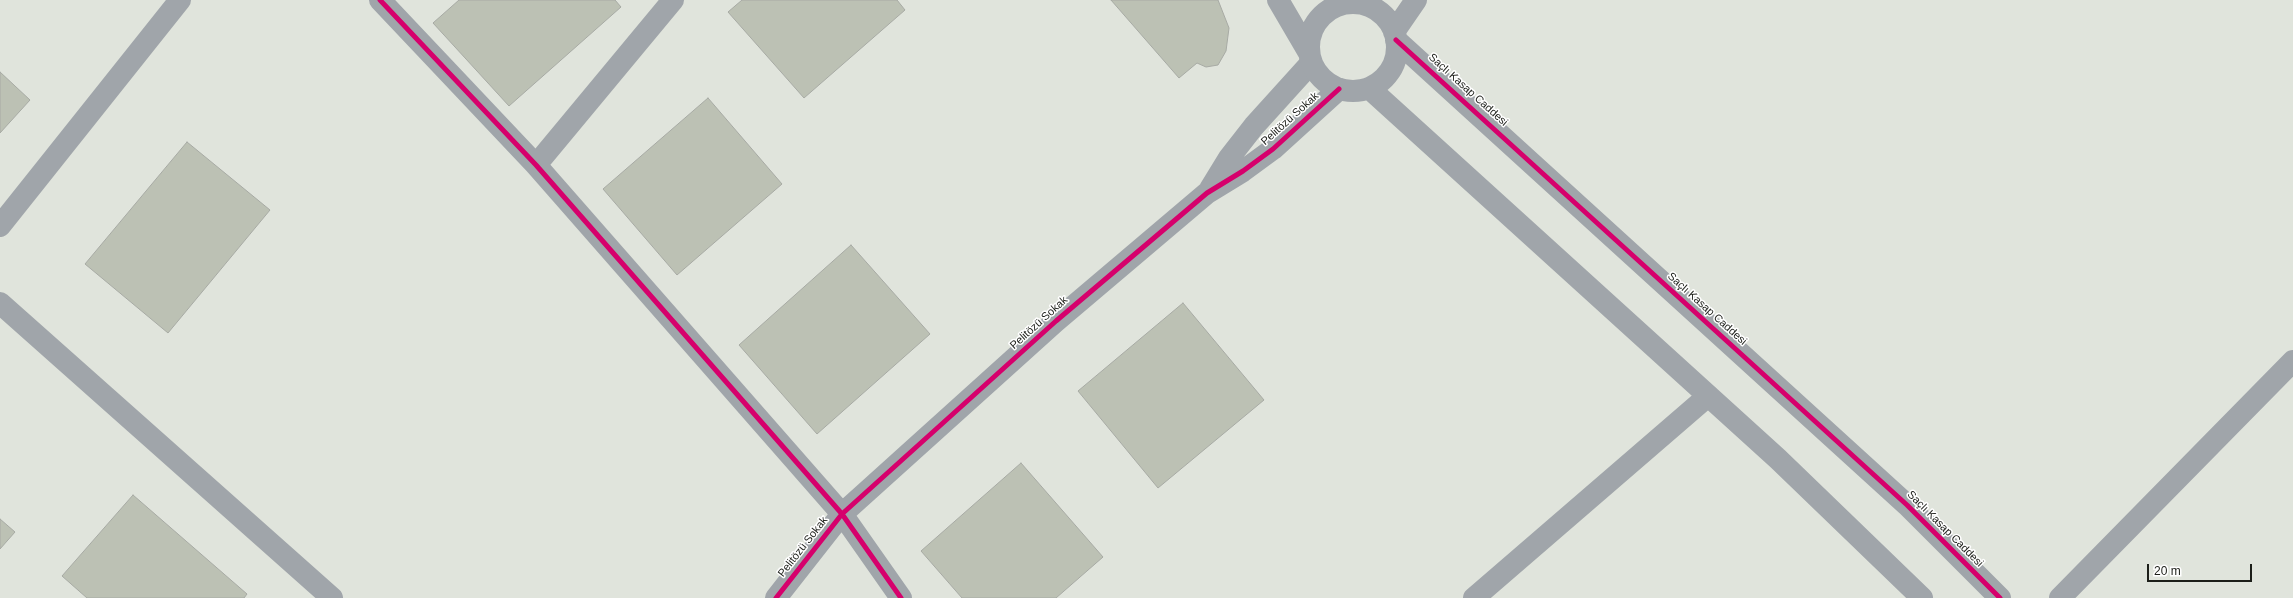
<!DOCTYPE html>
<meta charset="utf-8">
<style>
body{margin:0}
#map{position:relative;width:2293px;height:598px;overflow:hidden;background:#e0e4dc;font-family:Helvetica,sans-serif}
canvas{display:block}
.scale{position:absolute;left:2147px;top:564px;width:105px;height:18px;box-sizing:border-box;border:2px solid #1c1e19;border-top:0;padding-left:5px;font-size:12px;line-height:14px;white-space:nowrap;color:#1c1e19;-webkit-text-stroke:3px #fff;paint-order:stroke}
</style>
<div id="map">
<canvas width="2293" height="598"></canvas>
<div class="scale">20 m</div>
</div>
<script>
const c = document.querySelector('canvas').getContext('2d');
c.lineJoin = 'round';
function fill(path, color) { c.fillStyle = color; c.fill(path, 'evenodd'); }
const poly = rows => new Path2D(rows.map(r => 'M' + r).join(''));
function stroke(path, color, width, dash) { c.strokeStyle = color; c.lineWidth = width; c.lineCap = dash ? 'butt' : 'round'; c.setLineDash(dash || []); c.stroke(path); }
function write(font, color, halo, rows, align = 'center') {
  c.font = font + ' Helvetica,sans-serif'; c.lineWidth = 3; c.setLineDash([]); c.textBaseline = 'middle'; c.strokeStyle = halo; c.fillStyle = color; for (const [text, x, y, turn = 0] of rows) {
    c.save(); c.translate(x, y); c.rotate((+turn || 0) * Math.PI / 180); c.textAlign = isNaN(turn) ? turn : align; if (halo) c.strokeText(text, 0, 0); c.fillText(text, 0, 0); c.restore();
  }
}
const building = poly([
 [459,0,615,0,621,7,509,106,433,23,459,0],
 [742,0,897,0,905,10,804,98,728,12,742,0],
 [1111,0,1218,0,1229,28,1226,51,1218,65,1206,67,1197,63,1179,78,1111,0],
 [0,72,30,100,0,133,0,72],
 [708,98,782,184,677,275,603,189,708,98],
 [187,142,270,210,168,333,85,264,187,142],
 [851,245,930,334,817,434,739,345,851,245],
 [1183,303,1264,400,1158,488,1078,391,1183,303],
 [1021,463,1103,557,1056,598,962,598,921,551,1021,463],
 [133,495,247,594,244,598,87,598,62,576,133,495],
 [0,519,15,532,0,549,0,519]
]);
const minor = poly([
 [380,0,536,165,842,514,901,598],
 [536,165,673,0],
 [1210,189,1229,158,1254,126,1311,63],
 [0,226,180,0],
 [0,303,332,598],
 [776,598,842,514,1056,321,1207,193,1243,171,1273,149,1339,89],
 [1474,598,1708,396],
 [2060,598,2293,361]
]);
const tertiary = poly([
 [1278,0,1309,53],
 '1309 47a44 44 0 1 1 88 0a44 44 0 1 1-88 0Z',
 [1394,32,1416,0],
 [1396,40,1907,505,2000,598],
 [1369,88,1778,459,1922,598]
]);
const cycleway = poly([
 [380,0,536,165,842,514,901,598],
 [1396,40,1907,505,2000,598],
 [776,598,842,514,1056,321,1207,193,1243,171,1273,149,1339,89]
]);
const streetNames = [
 ["Saçlı Kasap Caddesi",1468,90,42],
 ["Pelitözü Sokak",1290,119,-42],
 ["Saçlı Kasap Caddesi",1707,309,42],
 ["Pelitözü Sokak",1039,323,-42],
 ["Saçlı Kasap Caddesi",1945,529,45],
 ["Pelitözü Sokak",803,547,-52]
];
fill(building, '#bcc1b4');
stroke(building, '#a7aaa4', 1);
stroke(minor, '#a0a5aa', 22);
stroke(tertiary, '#a0a5aa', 22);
stroke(cycleway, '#d6006c', 5);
write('11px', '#1c1e19', '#fff', streetNames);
</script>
